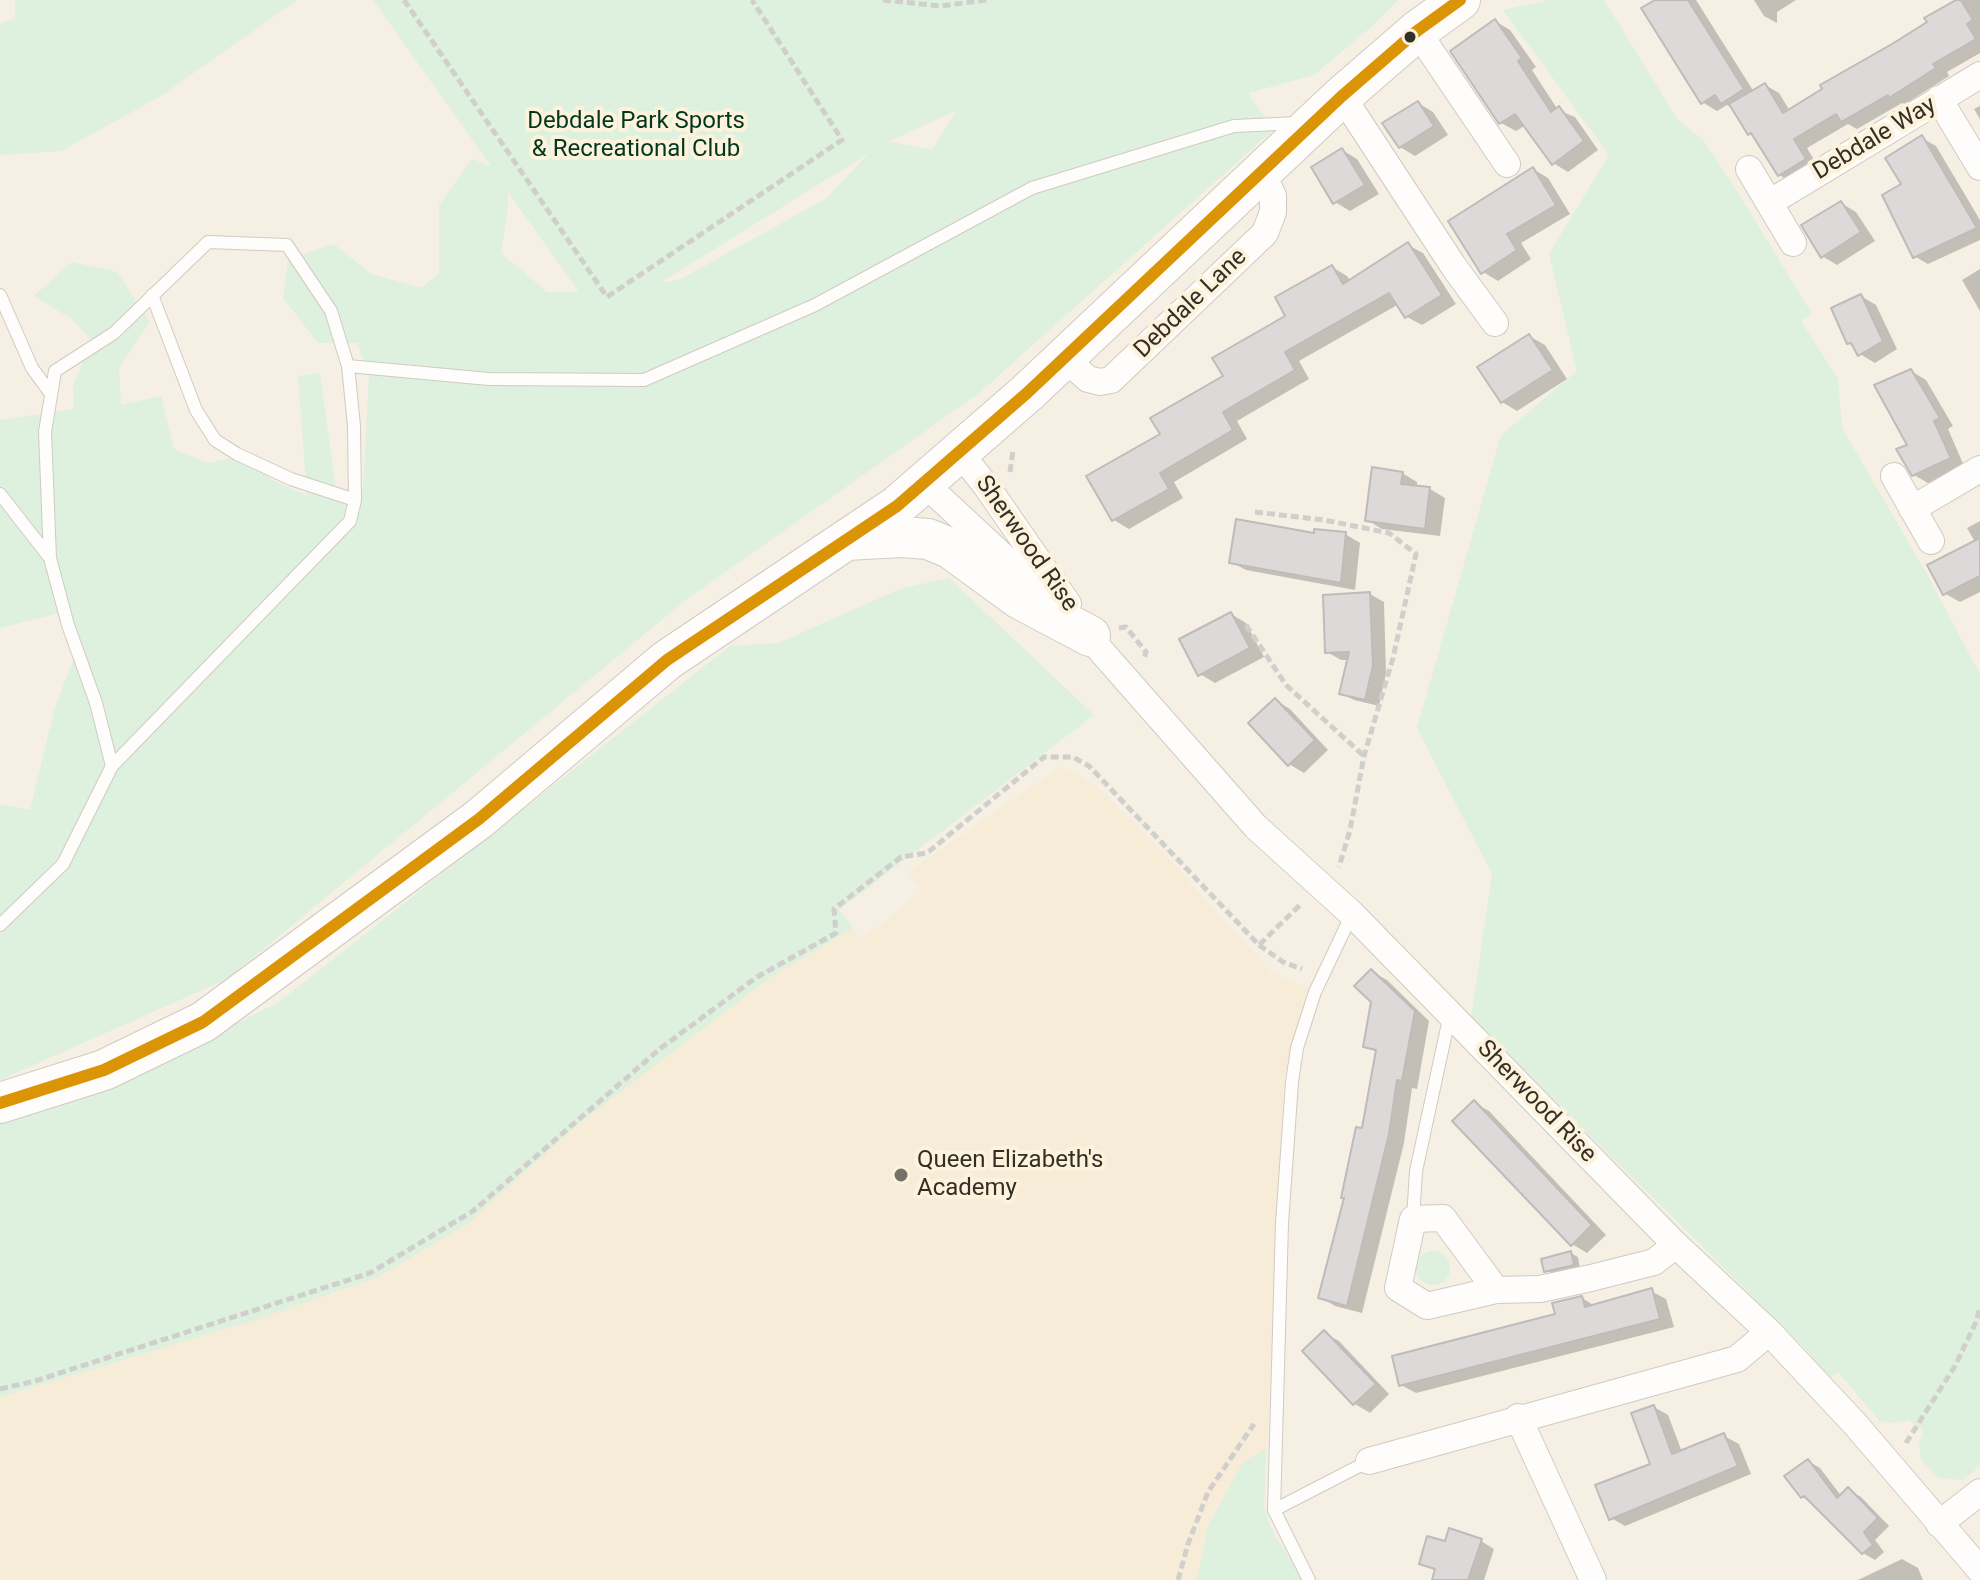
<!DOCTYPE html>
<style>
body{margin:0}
canvas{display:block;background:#f5efe4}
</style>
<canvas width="1980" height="1580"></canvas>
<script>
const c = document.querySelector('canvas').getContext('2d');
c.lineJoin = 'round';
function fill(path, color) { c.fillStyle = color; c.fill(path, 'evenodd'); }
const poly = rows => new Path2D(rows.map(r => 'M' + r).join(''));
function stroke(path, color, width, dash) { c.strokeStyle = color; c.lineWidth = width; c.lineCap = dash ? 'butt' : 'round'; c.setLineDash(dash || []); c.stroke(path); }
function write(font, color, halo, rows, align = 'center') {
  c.font = font + ' Roboto,sans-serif'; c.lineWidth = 8; c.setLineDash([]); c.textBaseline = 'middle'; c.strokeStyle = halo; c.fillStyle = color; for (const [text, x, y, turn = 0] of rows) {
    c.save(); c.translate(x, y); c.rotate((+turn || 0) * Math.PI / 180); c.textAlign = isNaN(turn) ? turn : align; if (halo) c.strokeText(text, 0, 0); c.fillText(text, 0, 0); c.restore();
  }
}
const built = poly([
 [1062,766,1098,788,1153,842,1272,973,1308,988,1284,1076,1264,1507,1271,1529,1303,1580,0,1580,0,1397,252,1321,467,1224,577,1125,772,976,853,928,862,939,922,891,908,872]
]);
const green = poly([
 [15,0,297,0,161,96,61,151,0,155,0,24,15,18],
 [373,0,1398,0,1371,27,1314,75,1248,93,1273,130,978,394,687,599,227,979,0,1080,0,804,30,810,55,707,75,656,71,610,0,628,0,420,74,409,73,385,92,341,72,319,34,296,72,262,117,272,150,321,119,368,121,405,161,396,174,449,208,463,238,457,271,479,307,496,298,376,320,373,337,498,363,490,369,376,357,343,318,343,283,298,288,259,334,244,371,274,422,288,439,273,439,205,472,159,491,166],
 [957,110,932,150,890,142,890,141],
 [869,153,827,198,679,280,660,283],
 [508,192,579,292,547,292,501,253,508,209],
 [1550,0,1604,0,1678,120,1703,140,1734,186,1812,314,1801,321,1838,379,1842,428,1927,574,1980,675,1980,1466,1963,1480,1939,1478,1922,1461,1919,1446,1923,1431,1909,1420,1895,1423,1880,1421,1838,1372,1830,1378,1803,1346,1471,1018,1492,874,1417,728,1501,435,1577,371,1549,254,1609,155,1503,10],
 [949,578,1094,715,839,910,853,928,772,976,577,1125,467,1224,376,1278,252,1321,0,1397,0,1123,139,1073,279,1002,730,646,779,643,900,589],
 '1416 1268a17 17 0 1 1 34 0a17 17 0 1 1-34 0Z',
 [1266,1449,1264,1507,1271,1529,1303,1580,1197,1580,1208,1527,1243,1462]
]);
const shadow = poly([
 [1658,0,1696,0,1754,92,1765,85,1779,93,1790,111,1960,0,1980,0,1980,53,1947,72,1949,76,1905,104,1902,103,1857,129,1848,124,1807,148,1819,168,1794,183,1779,175,1757,138,1749,133,1736,110,1727,105,1717,111,1702,102],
 [1754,0,1796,0,1777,12,1777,23,1764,16],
 [1495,21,1510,30,1536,67,1532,70,1558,110,1575,117,1598,150,1568,172,1553,163,1526,125,1516,131,1501,123],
 [1418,103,1433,112,1448,135,1415,156,1400,147],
 [1980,106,1980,119,1974,109],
 [1922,138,1936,146,1980,220,1980,240,1928,264,1914,256,1904,185],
 [1342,150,1357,159,1379,194,1350,211,1335,202],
 [1533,169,1548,178,1570,214,1521,243,1531,259,1498,281,1483,272],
 [1841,203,1856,212,1875,241,1837,265,1822,256],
 [1408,245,1423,253,1456,304,1422,325,1407,317,1399,304,1299,361,1309,379,1237,421,1247,439,1174,482,1183,498,1129,529,1114,520,1162,435,1288,316,1332,267,1347,276,1351,282],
 [1980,269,1980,311,1962,280],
 [1861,296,1876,305,1897,349,1875,363,1860,354,1856,347,1849,343],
 [1529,336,1545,345,1567,379,1517,411,1502,402],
 [1911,371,1926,380,1953,426,1948,429,1964,466,1928,483,1914,475,1909,446],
 [1402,473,1417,482,1417,488,1430,489,1445,498,1440,536,1382,529,1367,520],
 [1980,521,1980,592,1960,602,1944,593,1975,542,1967,528],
 [1345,534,1360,543,1355,590,1246,570,1231,562],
 [1370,594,1384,602,1386,674,1379,706,1354,700,1341,693,1349,660,1341,660,1327,652],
 [1231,614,1246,623,1264,657,1215,683,1200,674],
 [1275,700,1290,709,1328,750,1304,773,1289,764],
 [1372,972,1387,980,1429,1021,1417,1089,1412,1088,1404,1143,1362,1313,1335,1306,1320,1297,1364,1131,1378,1053,1366,1046,1374,1002],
 [1474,1103,1489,1111,1606,1235,1587,1253,1572,1244],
 [1571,1253,1578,1257,1580,1269,1553,1274,1546,1270],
 [1651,1291,1666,1299,1674,1327,1416,1393,1401,1385,1558,1315,1582,1298,1595,1306],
 [1324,1333,1339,1341,1389,1394,1370,1413,1355,1404,1305,1351],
 [1654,1407,1668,1415,1682,1452,1724,1436,1739,1444,1751,1474,1625,1526,1611,1518,1652,1465],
 [1808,1461,1820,1468,1842,1497,1848,1490,1861,1497,1889,1526,1875,1540,1884,1552,1875,1560,1863,1553,1815,1504,1802,1497],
 [1481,1541,1494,1549,1484,1580,1434,1580,1437,1572,1422,1563,1446,1543],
 [1902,1559,1918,1568,1923,1580,1858,1580]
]);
const building = poly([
 [1655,0,1688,0,1744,89,1721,104,1715,95,1701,104,1641,8,1655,0],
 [1956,0,1961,0,1973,20,1967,24,1976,39,1933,64,1936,68,1889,98,1888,95,1841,122,1836,114,1794,139,1806,159,1778,176,1751,133,1748,135,1729,104,1765,83,1783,113,1822,89,1820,85,1892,44,1927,22,1924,18,1956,0],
 [1495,19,1522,58,1518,61,1551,112,1559,106,1584,141,1552,165,1515,114,1499,124,1450,51,1495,19],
 [1418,101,1434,126,1399,148,1382,123,1418,101],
 [1922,135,1977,228,1913,258,1882,195,1901,184,1885,158,1922,135],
 [1342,148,1365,185,1333,204,1311,167,1342,148],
 [1533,167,1556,205,1507,234,1517,250,1481,274,1448,221,1533,167],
 [1841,201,1861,232,1821,258,1801,225,1841,201],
 [1408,242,1442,295,1405,318,1389,293,1285,352,1295,370,1223,412,1233,430,1160,473,1169,489,1112,521,1086,476,1160,434,1150,418,1223,376,1212,358,1285,316,1275,297,1332,265,1343,284,1408,242],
 [1861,294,1883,341,1858,356,1851,343,1847,344,1831,308,1861,294],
 [1529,334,1553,370,1501,403,1477,367,1529,334],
 [1911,369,1940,418,1934,421,1951,458,1912,476,1896,449,1907,445,1874,385,1911,369],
 [1372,467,1403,472,1401,484,1430,487,1425,529,1365,521,1372,467],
 [1236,519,1314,533,1314,529,1346,532,1341,583,1229,563,1236,519],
 [1980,538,1980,576,1943,595,1927,565,1980,538],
 [1370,592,1373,666,1365,700,1339,694,1349,652,1325,653,1323,595,1370,592],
 [1231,612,1250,648,1198,676,1179,639,1231,612],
 [1275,698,1315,740,1288,766,1248,723,1275,698],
 [1371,969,1415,1011,1402,1081,1397,1080,1389,1134,1347,1306,1318,1298,1344,1198,1341,1198,1356,1127,1362,1128,1376,1050,1363,1047,1371,1002,1354,986,1371,969],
 [1474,1100,1592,1225,1571,1246,1452,1121,1474,1100],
 [1571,1251,1574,1265,1544,1272,1541,1259,1571,1251],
 [1652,1288,1660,1319,1399,1386,1392,1356,1555,1314,1552,1303,1582,1296,1585,1307,1652,1288],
 [1324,1330,1376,1384,1353,1405,1302,1351,1324,1330],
 [1654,1405,1672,1454,1724,1433,1738,1466,1609,1520,1595,1485,1650,1464,1631,1413,1654,1405],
 [1808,1459,1837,1498,1848,1487,1878,1518,1864,1532,1873,1545,1862,1554,1804,1496,1801,1498,1784,1476,1808,1459],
 [1449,1528,1482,1539,1468,1580,1432,1580,1435,1569,1419,1564,1427,1536,1445,1541,1449,1528]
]);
const path = poly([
 [404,0,607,297,842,140,752,0],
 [883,0,940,6,987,0],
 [1010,472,1013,451],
 [1255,512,1324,520,1389,533,1416,554,1393,658,1364,756,1350,830,1339,867],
 [1246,625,1286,685,1364,756],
 [1119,628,1126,627,1146,652,1144,659],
 [1259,945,1283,962,1302,969],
 [0,1389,35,1381,370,1273,473,1211,661,1048,757,977,836,933,834,909,901,857,927,853,1044,757,1073,757,1089,766,1259,945,1302,903],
 [1906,1443,1955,1366,1976,1322,1980,1307],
 [1178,1580,1188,1544,1208,1492,1254,1424]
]);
const lane = poly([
 [0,295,32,368,51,394],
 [152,295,196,410,215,440,237,454,291,479,355,500],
 [0,494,50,558,68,625,96,703,112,766],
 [50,558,45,432,55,371,114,333,208,242,287,245,331,311,348,366],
 [0,925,63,864,112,766,350,521,355,500,354,426,348,366,489,379,644,380,815,305,1032,188,1234,126,1298,123],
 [1413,1219,1416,1171,1450,1014],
 [1274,1510,1282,1223,1292,1082,1297,1048,1315,992,1352,914],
 [1309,1580,1274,1510,1369,1461]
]);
const street = poly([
 [1417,31,1507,164],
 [1342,96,1454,267,1495,323],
 [1939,99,1980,167],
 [1749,169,1793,243],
 [1769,203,1980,75],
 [1063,357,1088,379,1100,382,1111,380,1265,233,1273,212,1273,196,1261,171],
 [960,453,987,487,1068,604],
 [1894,476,1931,541],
 [925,484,1051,601],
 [1912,509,1980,469],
 [1080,627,1256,827,1352,914,1676,1245,1769,1332,1855,1424,1980,1570],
 [1496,1290,1443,1218,1413,1219,1398,1288,1427,1306,1496,1290,1540,1289,1591,1278,1654,1262,1676,1245],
 [1518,1417,1593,1580],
 [1369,1461,1737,1359,1769,1332],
 [1939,1524,1980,1492]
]);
const primary = poly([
 [846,540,902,537,928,539,950,548,1020,599,1090,636],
 [0,1103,104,1070,203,1022,479,819,667,660,897,506,1027,393,1342,96,1417,31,1460,0]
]);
const bus1 = poly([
 [0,1103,104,1070,203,1022,479,819,667,660,897,506,1027,393,1342,96,1417,31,1460,0]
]);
const markers = [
 [1410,37,7,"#332f27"],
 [901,1175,8,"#777269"]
];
const parkNames = [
 ["Debdale Park Sports",636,122],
 ["& Recreational Club",636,150]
];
const streetNames = [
 ["Debdale Way",1875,139,-31],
 ["Debdale Lane",1191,304,-44],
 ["Sherwood Rise",1026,544,55],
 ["Sherwood Rise",1536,1102,46]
];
const poiNames = [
 ["Queen Elizabeth's",917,1161],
 ["Academy",917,1189]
];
fill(built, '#f7ecd8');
fill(green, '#def0de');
fill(shadow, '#0003');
fill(building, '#ddd9d8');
stroke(building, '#bfbbba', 2);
stroke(lane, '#d0cbc2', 14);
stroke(street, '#d0cbc2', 28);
stroke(primary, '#d0cbc2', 42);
stroke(path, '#d0cfcb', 5, [8, 4]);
stroke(lane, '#fefdfb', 12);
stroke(street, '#fefdfb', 26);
stroke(primary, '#fefdfb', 40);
stroke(bus1, '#da9406', 12);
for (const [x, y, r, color] of markers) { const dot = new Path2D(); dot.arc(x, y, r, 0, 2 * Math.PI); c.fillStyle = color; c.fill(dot); stroke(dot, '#fdf2dc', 3); }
write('24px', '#02371f', '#fdf2dc', parkNames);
write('24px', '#332f27', '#fdf2dc', streetNames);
write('24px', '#332f27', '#fdf2dc', poiNames, 'left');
</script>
